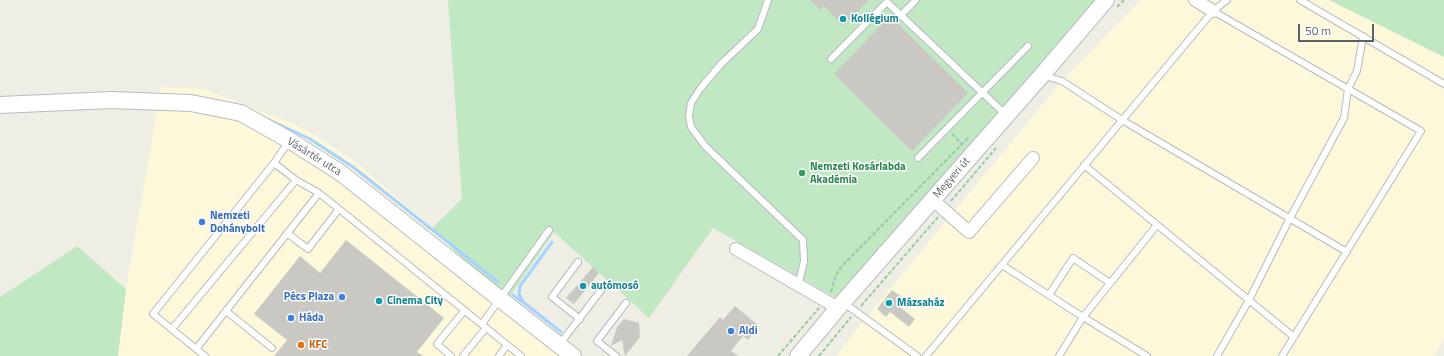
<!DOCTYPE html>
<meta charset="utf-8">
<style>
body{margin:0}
#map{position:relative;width:1444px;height:356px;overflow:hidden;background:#efeee5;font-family:"Titillium Web",sans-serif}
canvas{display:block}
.scale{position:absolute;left:1298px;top:24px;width:76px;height:18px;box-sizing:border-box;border:2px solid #5d6066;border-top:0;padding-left:5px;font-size:12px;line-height:14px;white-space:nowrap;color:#5d6066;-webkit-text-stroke:3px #fff;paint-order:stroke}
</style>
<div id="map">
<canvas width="1444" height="356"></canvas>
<div class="scale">50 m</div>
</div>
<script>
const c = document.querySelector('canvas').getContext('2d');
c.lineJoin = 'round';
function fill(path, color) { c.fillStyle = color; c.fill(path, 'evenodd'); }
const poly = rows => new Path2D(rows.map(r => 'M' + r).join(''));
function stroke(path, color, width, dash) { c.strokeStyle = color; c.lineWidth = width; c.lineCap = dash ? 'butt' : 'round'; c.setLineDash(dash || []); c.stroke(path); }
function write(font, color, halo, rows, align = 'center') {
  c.font = font + ' "Titillium Web",sans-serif'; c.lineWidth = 3; c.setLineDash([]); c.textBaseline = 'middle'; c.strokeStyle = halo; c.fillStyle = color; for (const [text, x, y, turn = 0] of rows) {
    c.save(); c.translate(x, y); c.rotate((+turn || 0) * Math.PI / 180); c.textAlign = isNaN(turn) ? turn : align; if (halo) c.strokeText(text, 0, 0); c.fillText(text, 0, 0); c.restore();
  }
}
const commercial = poly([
 [1141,0,1329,0,1444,57,1444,339,1434,356,836,356,865,319,1062,81],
 [161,87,204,89,301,127,353,160,432,228,506,302,577,356,118,356,126,289]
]);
const green = poly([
 [448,0,1104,0,843,302,713,228,649,318,554,232,506,302,432,228,462,199],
 [1329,0,1444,0,1444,57],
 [77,246,126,289,118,356,0,356,0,297]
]);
const stream = poly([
 [263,117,310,139,353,167,498,282],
 [552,242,520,286,519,294,523,302,561,332],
 [513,295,521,301]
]);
const building = poly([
 [810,0,869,0,843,26,824,6,820,10],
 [890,16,968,93,912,151,834,74],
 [346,240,444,318,417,352,423,356,274,356,287,340,254,314,300,256,320,273],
 [593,267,599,273,574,304,566,298],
 [892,290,902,297,896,304,915,319,909,327,890,312,886,317,877,309],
 [735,306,759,326,748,340,743,336,731,351,738,356,687,356,720,317,723,320],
 [624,319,639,323,640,337,625,356,622,340,611,346,617,327]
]);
const path = poly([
 [1117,7,1124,0],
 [952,134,962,144],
 [951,201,996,148],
 [831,292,836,275,841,267,969,137],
 [861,306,938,217],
 [778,356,819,308],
 [819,356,851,317]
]);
const lane = poly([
 [768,0,758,29,721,64,700,89,691,103,689,116,691,127,705,146,803,240,804,261,798,286],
 [1300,0,1444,84],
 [1213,11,1227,0],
 [901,15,916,0],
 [831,59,887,2,1006,115],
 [1042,75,1062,81,1122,120,1347,252],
 [918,158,1028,46],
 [274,163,296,180,319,193,339,209,521,356],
 [1084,165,1294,337],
 [287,233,308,249,339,209],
 [578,262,552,297,580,319],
 [1002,265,1083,317,1147,356],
 [1049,295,1073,258,1110,283],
 [844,303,917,356],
 [226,311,272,348],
 [482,324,549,230],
 [172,329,296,180],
 [559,345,605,285],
 [196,349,319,193],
 [205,356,153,314,274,163,289,141],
 [451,356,437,344,464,311],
 [463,356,486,328],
 [499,356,507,345],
 [616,356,597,341,626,303],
 [926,356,1213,11,1421,131,1282,356],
 [1059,356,1083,317,1157,225],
 [1217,356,1249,300,1290,218,1344,118,1348,89,1357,71,1363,36]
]);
const street = poly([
 [1195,0,1213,11],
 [933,200,969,232,1033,158],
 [736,249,838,308]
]);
const secondary = poly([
 [0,105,111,100,191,103,241,113,289,140,341,173,500,299,573,356],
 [798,356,843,302,1042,75,1106,0]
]);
const markers = [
 [843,19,4,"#0f9aa8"],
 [802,173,4,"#2e9e5b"],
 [202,222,4,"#3f7fe0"],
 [583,286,4,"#0f9aa8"],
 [342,297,4,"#3f7fe0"],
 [379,301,4,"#0f9aa8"],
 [889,303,4,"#0f9aa8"],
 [291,318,4,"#3f7fe0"],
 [731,331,4,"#3f7fe0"],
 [301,345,4,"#e8710a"]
];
const cultureNames = [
 ["Kollégium",851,19],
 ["autómosó",591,286],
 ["Cinema City",387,301],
 ["Mázsaház",897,303]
];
const streetNames = [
 ["Vásártér utca",314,157,32],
 ["Megyeri út",952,178,-49]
];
const leisureNames = [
 ["Nemzeti Kosárlabda",810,167],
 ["Akadémia",810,180]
];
const shopNames = [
 ["Nemzeti",210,216],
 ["Dohánybolt",210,229],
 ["Pécs Plaza",334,297,"right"],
 ["Háda",299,318],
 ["Aldi",739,331]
];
const foodNames = [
 ["KFC",309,345]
];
fill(commercial, '#fef8db');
fill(green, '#c1e7c3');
stroke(stream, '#a5d3ff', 3);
fill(building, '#cac8c2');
stroke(lane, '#b7babf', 8);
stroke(street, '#b7babf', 14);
stroke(secondary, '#b8bbc1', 18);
stroke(path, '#9ac8a9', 2, [4, 2]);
stroke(lane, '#fff', 6);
stroke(street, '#fff', 12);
stroke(secondary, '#fff', 16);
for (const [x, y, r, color] of markers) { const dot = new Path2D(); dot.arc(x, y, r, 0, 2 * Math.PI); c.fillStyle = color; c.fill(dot); stroke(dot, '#fff', 1.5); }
write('bold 11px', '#0d838f', '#fff', cultureNames, 'left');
write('11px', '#5d6066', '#fff', streetNames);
write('bold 11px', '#27864d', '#fff', leisureNames, 'left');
write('bold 11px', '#366cbe', '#fff', shopNames, 'left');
write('bold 11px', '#c56008', '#fff', foodNames, 'left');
</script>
